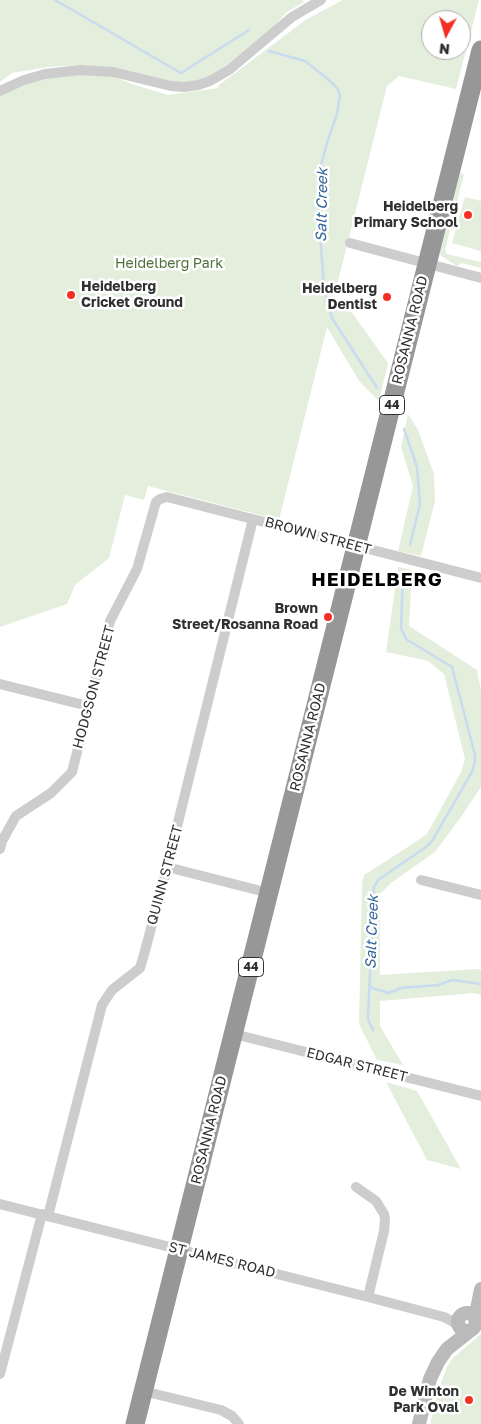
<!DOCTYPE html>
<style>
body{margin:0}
#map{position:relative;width:481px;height:1424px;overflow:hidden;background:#fff;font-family:"Golos Text",sans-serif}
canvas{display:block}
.north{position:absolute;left:421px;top:10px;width:50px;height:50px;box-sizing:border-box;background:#fff;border:1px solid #acacac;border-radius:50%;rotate:186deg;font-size:14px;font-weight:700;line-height:20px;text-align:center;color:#303030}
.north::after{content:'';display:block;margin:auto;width:18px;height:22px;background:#f52f24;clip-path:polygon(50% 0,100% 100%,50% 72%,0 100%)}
</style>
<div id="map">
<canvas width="481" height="1424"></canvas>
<div class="north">N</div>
</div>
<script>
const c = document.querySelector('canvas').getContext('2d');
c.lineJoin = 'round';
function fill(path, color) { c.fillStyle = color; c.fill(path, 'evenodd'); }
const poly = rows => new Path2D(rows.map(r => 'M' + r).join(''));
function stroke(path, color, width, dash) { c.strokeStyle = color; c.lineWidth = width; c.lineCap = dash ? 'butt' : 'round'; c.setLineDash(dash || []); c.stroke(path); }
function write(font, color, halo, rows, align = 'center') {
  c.font = font + ' "Golos Text",sans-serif'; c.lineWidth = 5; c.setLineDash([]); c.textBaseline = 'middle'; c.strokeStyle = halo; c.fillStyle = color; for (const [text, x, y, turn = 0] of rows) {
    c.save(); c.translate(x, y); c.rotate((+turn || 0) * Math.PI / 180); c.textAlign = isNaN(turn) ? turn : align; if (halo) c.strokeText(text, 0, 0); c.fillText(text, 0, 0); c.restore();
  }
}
const green = poly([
 [0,0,303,0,304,2,287,12,271,29,222,69,206,78,189,82,172,82,112,68,81,65,48,67,12,73,0,82],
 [343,0,479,0,456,89,399,76,387,86,334,297,353,314,388,363,379,401,359,381,327,327,279,520,148,486,144,500,125,495,109,558,75,585,67,604,0,627,0,96,35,81,73,74,112,76,132,84,168,95,218,88,219,85,307,19],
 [431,20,461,20,461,50,431,50],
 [460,173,464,174,445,250,447,254,481,262,481,268,462,263,457,266,441,256,440,252],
 [465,197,481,201,481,251,452,243],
 [408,414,418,430,434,474,435,501,421,556,398,551,413,486,401,447],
 [398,567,412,570,409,626,477,670,481,690,481,787,461,817,435,852,391,883,380,894,380,975,478,969,481,970,481,995,474,993,380,1001,380,1026,403,1065,377,1060,359,1024,362,883,364,875,414,843,427,834,461,772,465,759,444,674,428,661,386,652],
 [386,1082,417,1091,461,1169,427,1160],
 [481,1334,481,1424,430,1424,439,1389,447,1367,452,1359]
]);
const stream = poly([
 [55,0,181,73,249,30],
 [269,51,305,61,330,81,337,88,340,95,337,114,327,143,320,169,319,218,324,288,332,318,377,388],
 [404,429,417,467,420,504,410,545],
 [369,985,372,988,389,993,401,988,438,985,452,980,481,984],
 [373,1030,368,1019,374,887,378,880,426,847,432,841,472,772,475,762,475,755,452,667,406,639,401,628,403,572]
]);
const street = poly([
 [0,91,24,80,45,74,80,70,113,72,171,86,185,87,198,85,210,81,229,70,292,17,321,0],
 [350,243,481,278],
 [0,684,88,706],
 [0,849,2,841,16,816,51,793,72,772,110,621,137,569,156,502,160,499,167,497,481,578],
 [167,867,269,893],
 [421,880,481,895],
 [234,1034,481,1096],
 [356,1187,376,1201,384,1214,385,1219,384,1231,368,1297],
 [0,1204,368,1297,444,1317,459,1325],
 [48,1216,102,1005,112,990,140,968,145,951,167,867,253,519],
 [0,1374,42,1214],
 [143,1391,221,1410,232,1416,239,1424]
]);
const secondary = poly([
 '458 1322a9 9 0 1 1 18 0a9 9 0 1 1-18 0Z',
 [475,1319,481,1289],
 [419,1424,430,1379,438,1362,447,1349,471,1330]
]);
const highway = poly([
 [135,1424,481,50]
]);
const markers = [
 [468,215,5,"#f52f24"],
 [71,295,5,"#f52f24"],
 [387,297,5,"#f52f24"],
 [328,617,5,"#f52f24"],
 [469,1400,5,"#f52f24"]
];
const shields = [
 [392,405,25],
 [251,967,25]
];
const shieldNames = [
 ["44",392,405],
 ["44",251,967]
];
const poiNames = [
 ["Heidelberg",458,207],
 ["Primary School",458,223],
 ["Heidelberg",81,287,"left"],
 ["Cricket Ground",81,303,"left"],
 ["Heidelberg",377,289],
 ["Dentist",377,305],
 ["Brown",318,609],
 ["Street/Rosanna Road",318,625],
 ["De Winton",459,1392],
 ["Park Oval",459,1408]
];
const parkNames = [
 ["Heidelberg Park",169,264]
];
const streetNames = [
 ["ROSANNA ROAD",410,330,-76],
 ["BROWN STREET",318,536,15],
 ["HODGSON STREET",94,687,-75],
 ["ROSANNA ROAD",308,737,-76],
 ["QUINN STREET",165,875,-75],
 ["EDGAR STREET",357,1065,14],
 ["ROSANNA ROAD",209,1130,-76],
 ["ST JAMES ROAD",222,1260,14]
];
const waterNames = [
 ["Salt Creek",322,205,-89],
 ["Salt Creek",372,932,-88]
];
const districtNames = [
 ["HEIDELBERG",377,580]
];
fill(green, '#e4eedd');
stroke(stream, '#c8dbef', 2.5);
stroke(street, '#cdcdcd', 10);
stroke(secondary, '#bababa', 14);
stroke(highway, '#979797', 19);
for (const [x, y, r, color] of markers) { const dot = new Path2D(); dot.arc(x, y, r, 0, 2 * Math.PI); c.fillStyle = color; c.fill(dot); stroke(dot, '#fff', 2); }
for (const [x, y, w] of shields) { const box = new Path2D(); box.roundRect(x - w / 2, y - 9.5, w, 19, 4); c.fillStyle = '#fff'; c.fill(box); stroke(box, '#303030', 1); }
write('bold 12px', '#303030', null, shieldNames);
write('bold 14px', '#303030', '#fff', poiNames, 'right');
write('14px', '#4c7039', '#fff', parkNames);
write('14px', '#303030', '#fff', streetNames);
write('italic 15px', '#36679b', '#fff', waterNames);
c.letterSpacing = '1px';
write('bold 19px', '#000', '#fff', districtNames);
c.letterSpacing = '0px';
</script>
